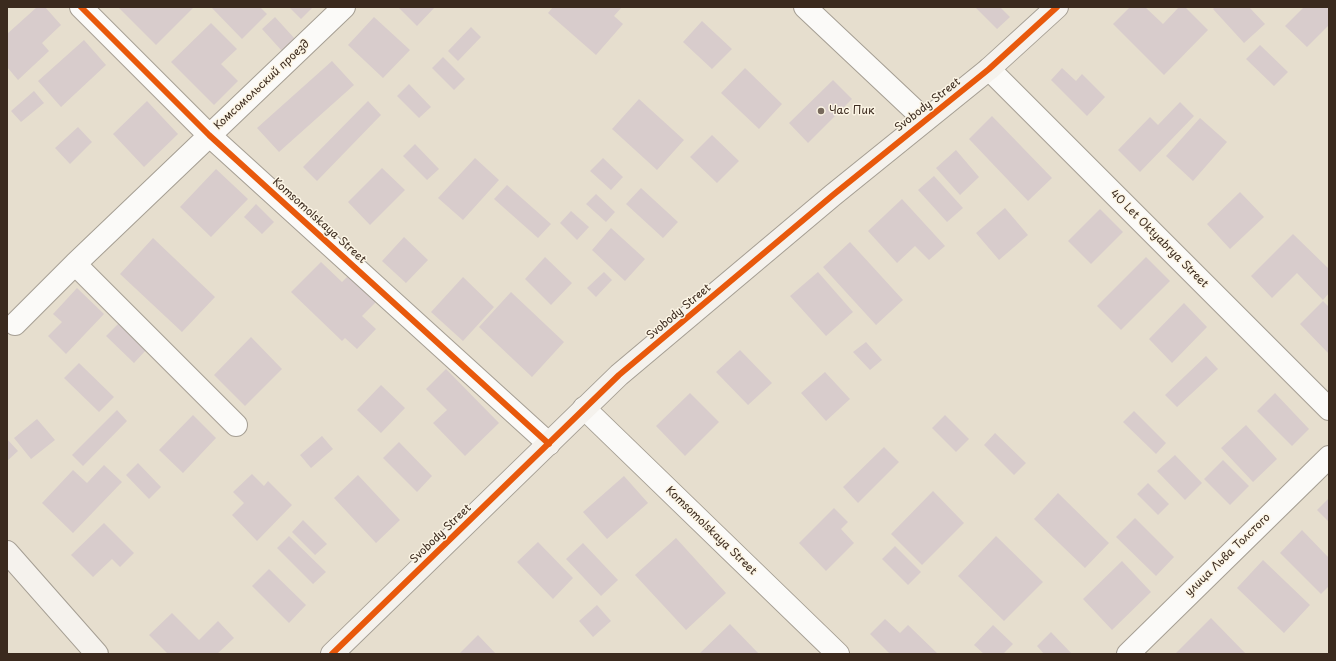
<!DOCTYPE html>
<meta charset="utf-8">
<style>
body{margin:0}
#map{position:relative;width:1336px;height:661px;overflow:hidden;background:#e6dece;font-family:"Playpen Sans",sans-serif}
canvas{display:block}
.frame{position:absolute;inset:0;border:8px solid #3b2a1e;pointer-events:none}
</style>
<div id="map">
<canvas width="1336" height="661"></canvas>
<div class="frame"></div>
</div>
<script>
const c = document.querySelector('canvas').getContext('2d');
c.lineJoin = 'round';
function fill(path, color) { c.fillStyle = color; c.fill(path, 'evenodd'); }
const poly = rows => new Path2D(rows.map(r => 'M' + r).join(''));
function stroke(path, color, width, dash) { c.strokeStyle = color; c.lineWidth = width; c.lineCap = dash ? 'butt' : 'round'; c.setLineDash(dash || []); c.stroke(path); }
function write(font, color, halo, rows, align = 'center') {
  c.font = font + ' "Playpen Sans",sans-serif'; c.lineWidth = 3; c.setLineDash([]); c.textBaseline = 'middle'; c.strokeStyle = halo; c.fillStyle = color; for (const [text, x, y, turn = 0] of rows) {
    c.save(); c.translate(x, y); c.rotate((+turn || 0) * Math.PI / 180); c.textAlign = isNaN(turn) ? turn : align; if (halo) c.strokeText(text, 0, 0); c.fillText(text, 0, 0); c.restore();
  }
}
const building = poly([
 [37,7,45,7,61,25,42,43,49,51,18,80,7,67,7,34],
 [118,7,194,7,156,45],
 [211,7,260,7,267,14,242,39],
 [289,7,313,7,301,19],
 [398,7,435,7,417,26],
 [553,7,622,7,614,16,623,24,596,55,548,13],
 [975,7,1000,7,1010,17,997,29],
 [1130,7,1145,7,1163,24,1179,7,1185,7,1208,30,1164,75,1113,24],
 [1215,7,1249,7,1265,24,1244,43,1213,9],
 [1304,7,1329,7,1329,25,1307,47,1285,26],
 [275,17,295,39,282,51,262,29],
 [374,17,410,50,383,78,348,45],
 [702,21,732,49,712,69,683,42],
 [211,23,237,49,221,64,238,81,214,105,171,62],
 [471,27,481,37,458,61,448,51],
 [84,40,106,65,61,107,38,81],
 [1260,45,1288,72,1274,86,1246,59],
 [443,57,465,79,454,90,432,68],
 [332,61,354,85,279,152,257,128],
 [745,68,782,104,759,129,721,93],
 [1062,68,1076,81,1082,74,1105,97,1087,116,1051,80],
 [833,80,852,99,808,143,789,123],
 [409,84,431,107,419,118,397,96],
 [34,91,44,103,21,122,11,111],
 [639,99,684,140,657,170,612,129],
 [147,101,178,134,144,167,113,134],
 [368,101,381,115,317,181,303,167],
 [1180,102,1194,116,1140,172,1118,150,1150,117,1158,125],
 [992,116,1052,178,1028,201,969,139],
 [1200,118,1227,142,1193,181,1166,156],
 [78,127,92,142,70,164,55,148],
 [712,135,739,161,717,183,690,157],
 [415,144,439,169,427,180,403,156],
 [956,150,979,177,960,195,936,168],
 [475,158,499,180,463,220,438,198],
 [603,158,623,177,611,190,590,171],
 [382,168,405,190,370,225,348,202],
 [216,169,248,199,211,237,180,207],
 [934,176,963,208,947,222,918,190],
 [507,185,551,224,538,238,494,199],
 [641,188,678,222,663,238,626,204],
 [1240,192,1264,217,1230,249,1207,224],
 [596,194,615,212,606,222,586,204],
 [902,199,945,246,929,260,915,246,897,263,868,231],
 [256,204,274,222,262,234,244,217],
 [1005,208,1028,235,999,260,976,233],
 [1100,209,1123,232,1091,264,1068,241],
 [571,211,589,227,577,240,560,223],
 [611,228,645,259,625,281,592,250],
 [1293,234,1329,269,1329,293,1323,300,1297,273,1272,298,1251,276],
 [404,237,428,260,406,283,382,261],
 [153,238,215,297,182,332,120,274],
 [850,242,903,300,876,325,823,267],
 [545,257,572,283,551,305,525,279],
 [1146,257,1170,281,1121,330,1097,306],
 [321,262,342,282,351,273,378,300,362,316,376,329,357,349,345,338,342,341,291,292],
 [604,272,612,280,596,297,587,288],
 [818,272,853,312,826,336,790,296],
 [463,277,494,307,463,341,431,312],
 [77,288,104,314,66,354,48,336,62,322,53,314],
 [511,292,564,342,532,377,479,327],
 [1323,301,1329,307,1329,354,1300,324],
 [1184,303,1207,327,1172,363,1149,339],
 [120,322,147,349,134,363,106,336],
 [251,337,282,369,245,406,214,375],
 [866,342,882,360,870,370,853,352],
 [740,350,772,383,748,405,716,372],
 [1206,356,1218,369,1177,407,1165,395],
 [79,363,114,397,99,412,64,378],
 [446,369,499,423,465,456,433,423,447,410,426,389],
 [825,372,850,399,826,421,801,393],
 [381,385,405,408,381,433,357,410],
 [690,393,719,422,685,456,656,426],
 [1275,393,1309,429,1292,446,1257,411],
 [117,410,127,421,83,466,72,455],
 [1134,411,1166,443,1156,454,1123,422],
 [193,415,216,438,183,473,159,450],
 [945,415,969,439,956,452,932,428],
 [37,419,55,440,31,459,14,438],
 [1246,425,1277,459,1253,482,1221,448],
 [995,433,1026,463,1014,475,984,445],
 [322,436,333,449,311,468,300,455],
 [7,439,18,451,7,461],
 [399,442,432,476,417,492,383,458],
 [884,447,899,462,858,503,843,487],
 [1175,455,1202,483,1185,500,1157,471],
 [1223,460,1249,486,1230,505,1204,479],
 [138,463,161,487,149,499,126,475],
 [104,465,122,482,73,533,42,503,73,470,87,483],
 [252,474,264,486,268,481,292,505,257,541,232,515,244,503,233,492],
 [358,475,400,520,376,543,334,498],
 [624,476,648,503,607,539,583,512],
 [1148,483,1169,504,1158,515,1137,494],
 [933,491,964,523,922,565,891,534],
 [1058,493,1109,543,1085,568,1034,519],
 [1329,498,1329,522,1317,510],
 [834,508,848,522,841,529,854,543,826,571,799,543],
 [1135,518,1174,557,1156,576,1116,537],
 [303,520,327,544,315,555,292,532],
 [104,523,134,553,120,567,112,559,93,577,71,555],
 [1302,530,1329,558,1329,586,1321,594,1280,553],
 [289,536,326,572,313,584,277,548],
 [996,536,1043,582,1004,621,958,576],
 [676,538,726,593,686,630,635,575],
 [538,542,573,578,553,599,517,562],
 [583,543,618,580,601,596,566,559],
 [895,546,921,572,908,585,882,559],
 [1263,560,1310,605,1284,633,1237,588],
 [1122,561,1151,592,1112,630,1083,599],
 [269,569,306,605,289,623,252,586],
 [597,605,611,621,593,637,579,621],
 [172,613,199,640,218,621,234,638,217,654,168,654,149,635],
 [1211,618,1246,654,1176,653],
 [885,619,900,633,908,625,938,654,890,654,870,634],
 [730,624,759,654,699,654],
 [993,625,1013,644,1003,654,984,654,974,645],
 [1051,632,1072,654,1044,654,1037,646],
 [478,635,496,654,459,654]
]);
const street = poly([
 [81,7,209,135,549,444],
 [805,7,925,120],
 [989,69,1329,409],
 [75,264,236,425],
 [15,324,75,264,344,7],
 [584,408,838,654],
 [1128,654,1329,457]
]);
const secondary = poly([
 [7,552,97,654],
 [332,654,619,375,833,195,989,69,1057,7]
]);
const cycleway = poly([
 [81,7,209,135,549,444],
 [332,654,619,375,833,195,989,69,1057,7]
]);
const markers = [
 [821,111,4,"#77695c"]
];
const streetNames = [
 ["Комсомольский проезд",262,85,-43],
 ["Svobody Street",928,105,-38],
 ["Komsomolskaya Street",319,221,42],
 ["40 Let Oktyabrya Street",1159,239,45],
 ["Svobody Street",679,312,-40],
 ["Komsomolskaya Street",711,531,44],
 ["Svobody Street",441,534,-44],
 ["улица Льва Толстого",1228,555,-44]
];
const poiNames = [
 ["Час Пик",829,111]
];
fill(building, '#d8cccc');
stroke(street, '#a59e93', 24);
stroke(secondary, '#a59e93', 24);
stroke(street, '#fbfaf8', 22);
stroke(secondary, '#f5f2ed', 22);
stroke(cycleway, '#e8590c', 6);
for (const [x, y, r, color] of markers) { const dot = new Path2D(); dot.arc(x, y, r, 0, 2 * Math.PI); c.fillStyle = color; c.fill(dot); stroke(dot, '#fcf5e5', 1.5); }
write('11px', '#3b2a1e', '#fcf5e5', streetNames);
write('11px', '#3b2a1e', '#fcf5e5', poiNames, 'left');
</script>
